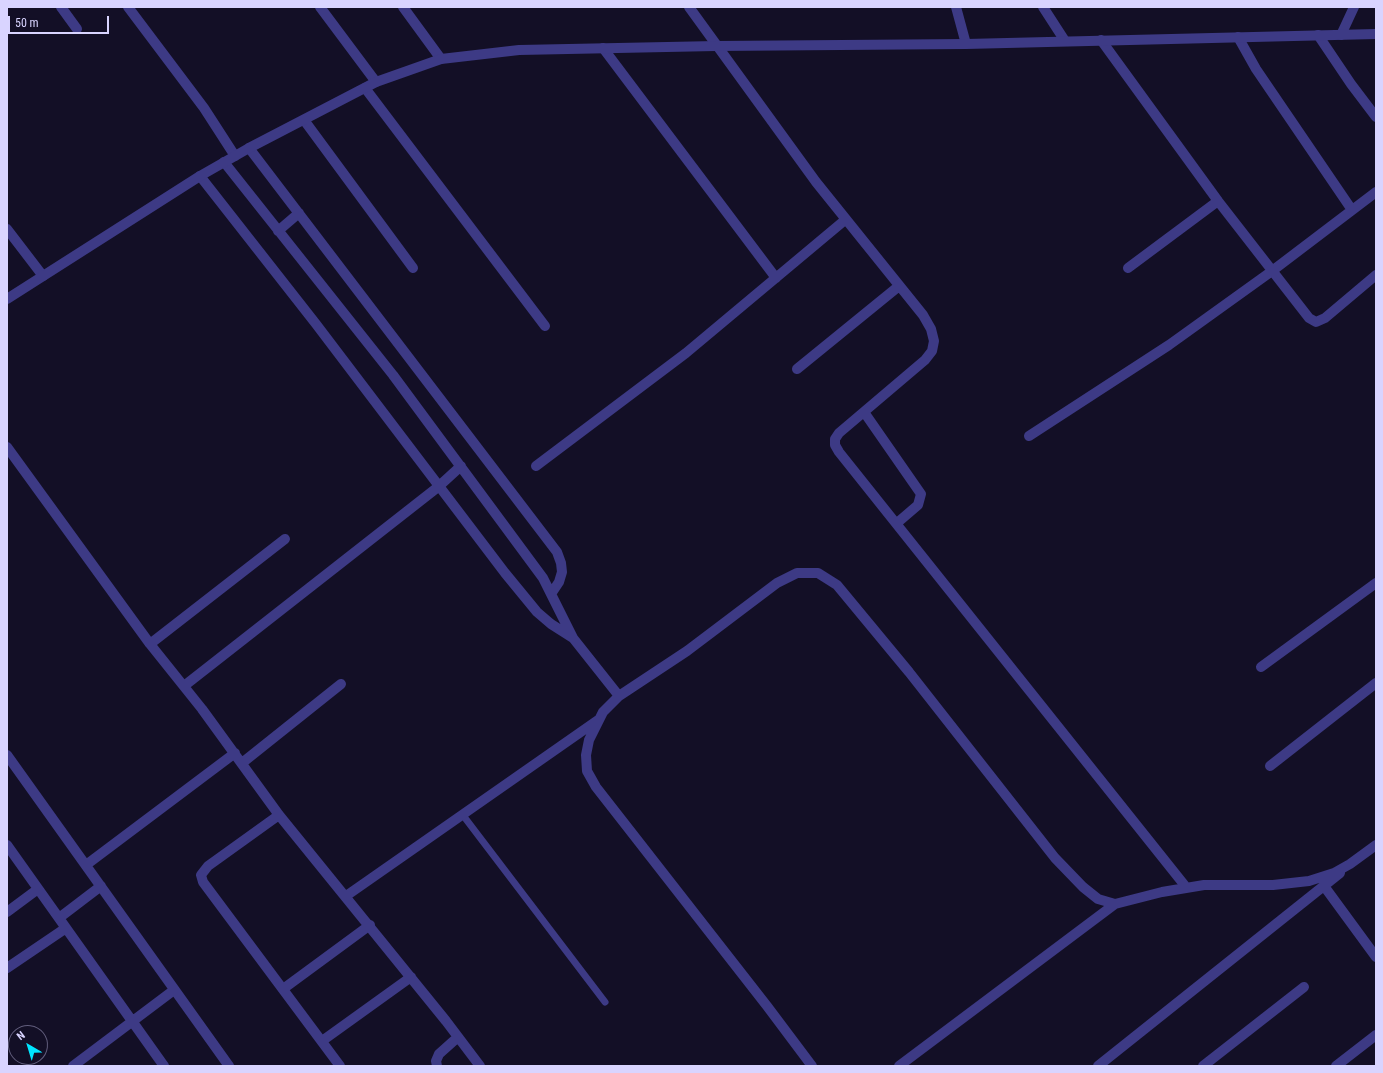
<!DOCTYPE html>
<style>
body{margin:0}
#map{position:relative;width:1383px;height:1073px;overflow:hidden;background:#130f26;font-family:"Roboto Condensed",sans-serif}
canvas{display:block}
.frame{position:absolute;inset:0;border:8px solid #d9d4ff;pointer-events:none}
.north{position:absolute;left:8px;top:1025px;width:40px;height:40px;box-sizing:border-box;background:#130f26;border:1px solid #625e7d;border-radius:50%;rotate:322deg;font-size:11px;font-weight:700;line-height:16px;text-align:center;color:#d9d4ff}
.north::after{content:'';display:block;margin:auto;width:14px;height:18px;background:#00e5ff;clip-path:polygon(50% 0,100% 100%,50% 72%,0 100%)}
.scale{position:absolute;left:8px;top:16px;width:101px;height:18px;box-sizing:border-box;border:2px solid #d9d4ff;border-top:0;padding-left:5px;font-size:12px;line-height:14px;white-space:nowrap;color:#d9d4ff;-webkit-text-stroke:3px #130f26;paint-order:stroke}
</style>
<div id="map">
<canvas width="1383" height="1073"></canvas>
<div class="frame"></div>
<div class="north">N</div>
<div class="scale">50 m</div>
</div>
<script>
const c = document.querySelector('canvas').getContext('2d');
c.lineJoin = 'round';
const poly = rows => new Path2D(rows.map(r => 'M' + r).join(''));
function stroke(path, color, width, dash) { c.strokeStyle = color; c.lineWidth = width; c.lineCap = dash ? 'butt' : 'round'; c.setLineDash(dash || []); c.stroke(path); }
const service = poly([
 [462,814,605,1002]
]);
const minor = poly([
 [61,7,77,29],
 [128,7,204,108,235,156],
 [320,7,376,82],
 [403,7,441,59],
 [689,7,816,182,923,315,931,329,934,341,932,351,925,360,839,433,835,439,835,445,839,452,1186,887],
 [956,7,966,44],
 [1043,7,1065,41],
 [1318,35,1351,84,1376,117],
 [1341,35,1354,7],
 [1238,37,1256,69,1352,210],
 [1101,40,1218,201,1309,318,1316,322,1325,318,1376,275],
 [603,48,776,278],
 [365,88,545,326],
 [304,120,413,268],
 [249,148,557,552,561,563,562,572,559,582,551,594],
 [224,162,393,375,543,578,573,638,619,696,603,712,589,740,586,755,587,771,596,787,767,1006,812,1066],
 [200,176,316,324,505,573,537,612,551,624,573,638],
 [7,229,43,276],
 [278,231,299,213],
 [1128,268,1218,201],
 [797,369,899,286],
 [864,412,921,494,918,505,897,523],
 [1029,436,1169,345,1272,271,1376,192],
 [7,447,150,644,202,709,279,815,446,1021,480,1066],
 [536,466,686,353,845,220],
 [150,644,285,539],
 [1261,667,1376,583],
 [184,686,438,487,461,466],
 [619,696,687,651,777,583,797,573,818,573,837,585,909,672,1055,858,1083,887,1098,899,1115,904,1162,892,1204,885,1273,885,1309,881,1334,873,1350,864,1376,845],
 [7,755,229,1066],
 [242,763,341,684],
 [1270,766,1376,683],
 [279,815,208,866,201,875,203,882,340,1066],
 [7,845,164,1066],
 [86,865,235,753],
 [1324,886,1376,957],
 [346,896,598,720],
 [7,912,38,889],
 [59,918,101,886],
 [7,968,66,928],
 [283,989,370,925],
 [322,1041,411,977],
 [73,1066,174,990],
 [437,1066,436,1061,439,1054,458,1037],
 [899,1066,1115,904],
 [1098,1066,1340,873],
 [1203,1066,1304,987],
 [1336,1066,1376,1035]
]);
const tertiary = poly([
 [7,299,200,176,249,148,376,82,441,59,519,50,716,46,966,44,1376,34]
]);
stroke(service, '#3d3a85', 7);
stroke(minor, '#3d3a85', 10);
stroke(tertiary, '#3d3a85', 10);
</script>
